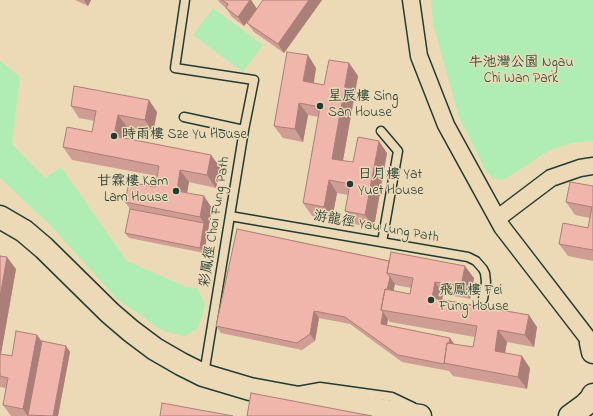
<!DOCTYPE html>
<meta charset="utf-8">
<style>
body{margin:0}
canvas{display:block;background:#ecdab7}
</style>
<canvas width="593" height="416"></canvas>
<script>
const c = document.querySelector('canvas').getContext('2d');
c.lineJoin = 'round';
function fill(path, color) { c.fillStyle = color; c.fill(path, 'evenodd'); }
const poly = rows => new Path2D(rows.map(r => 'M' + r).join(''));
function stroke(path, color, width, dash) { c.strokeStyle = color; c.lineWidth = width; c.lineCap = dash ? 'butt' : 'round'; c.setLineDash(dash || []); c.stroke(path); }
function write(font, color, halo, rows, align = 'center') {
  c.font = font + ' "Indie Flower","LXGW WenKai TC",sans-serif'; c.lineWidth = 3; c.setLineDash([]); c.textBaseline = 'middle'; c.strokeStyle = halo; c.fillStyle = color; for (const [text, x, y, turn = 0] of rows) {
    c.save(); c.translate(x, y); c.rotate((+turn || 0) * Math.PI / 180); c.textAlign = isNaN(turn) ? turn : align; if (halo) c.strokeText(text, 0, 0); c.fillText(text, 0, 0); c.restore();
  }
}
const green = poly([
 [431,0,593,0,593,141,572,143,550,150,505,179,496,180,487,173,459,117,433,24],
 [213,8,263,45,243,72,193,35],
 [0,61,20,77,12,144,33,166,45,178,61,167,127,261,186,287,197,288,205,304,202,317,197,329,185,336,163,331,117,299,51,226,0,178]
]);
const service = poly([
 [185,0,175,68,254,80,244,130,204,374],
 [184,117,244,130],
 [381,131,398,151,382,242],
 [230,216,468,257,476,261,483,269,485,273,486,282,483,299],
 [298,391,320,387,392,397,413,407]
]);
const minor = poly([
 [411,0,419,56,446,125,502,227,593,345],
 [498,218,551,178,580,168,593,166]
]);
const secondary = poly([
 [0,217,24,231,44,248,110,313,131,331,155,349,181,364,203,375,250,389,304,399,420,416],
 [591,343,593,352],
 [570,416,585,405,591,399,593,395]
]);
const wall = poly([
 [75,0,91,0,88,6],
 [218,0,251,0,257,9,244,26,232,17,226,8,220,3],
 [263,0,322,0,284,53,254,32,247,23],
 [349,63,358,76,343,161,353,162,387,153,374,227,353,224,345,211,348,195,337,193,332,219,312,216,303,203,319,117,308,115,303,142,283,138,274,126,316,68,314,83,324,85],
 [71,106,157,112,153,133,127,127,125,138,211,155,220,167,216,188,189,182,187,193,212,208,204,253,129,238,125,233,130,209,125,202,155,187,157,176,72,160,63,147,92,132,95,121,79,118],
 [593,186,593,261,568,256,559,244,588,228,590,218,575,215,566,202],
 [237,229,474,278,470,299,443,294,442,299,537,327,534,347,507,342,505,353,530,368,527,389,453,376,449,371,402,362,350,324,319,318,315,341,302,350,221,333,216,326],
 [395,284,396,285,411,288,410,294,393,291],
 [388,319,390,322,475,337,473,347,454,344,450,338,387,325],
 [0,256,16,269,1,354,12,356,37,335,42,341,66,346,70,352,58,416,11,416,3,405,6,388,0,387]
]);
const shadedWall = poly([
 [84,0,91,0,88,6],
 [250,0,251,0,257,9,244,26,238,17],
 [309,0,322,0,284,53,278,44],
 [308,55,316,68,312,93,303,81],
 [349,63,358,76,341,171,332,159],
 [149,100,157,112,153,133,145,120],
 [299,103,308,115,303,142,295,129],
 [118,115,127,127,123,148,114,136],
 [379,141,387,153,374,227,365,215],
 [211,155,220,167,216,188,207,175],
 [180,170,189,182,185,203,177,191],
 [329,180,337,193,332,219,324,207],
 [204,196,212,208,204,253,200,248,204,223,200,217],
 [7,257,16,269,0,359,0,297],
 [465,266,474,278,470,299,461,286],
 [390,277,395,284,389,311,383,310],
 [435,282,443,294,441,310,432,298],
 [314,311,319,318,315,341,310,334],
 [383,312,388,319,386,331,381,324],
 [529,315,537,327,534,347,525,335],
 [498,330,507,342,503,364,495,351],
 [37,335,45,347,28,416,23,409],
 [450,338,455,345,445,364],
 [66,346,70,352,58,416,53,416],
 [522,356,530,368,527,389,518,377]
]);
const building = poly([
 [222,0,250,0,238,17,226,8,228,4,222,0],
 [263,0,309,0,278,44,247,23,263,0],
 [287,52,308,55,303,81,324,85,329,60,349,63,332,159,353,162,358,137,379,141,365,215,345,211,350,184,329,180,324,207,303,203,320,107,299,103,295,129,274,126,287,52],
 [74,86,149,100,145,120,118,115,114,136,211,155,207,175,180,170,177,191,204,196,200,217,125,202,129,182,155,187,159,166,63,147,67,127,92,132,96,111,71,106,74,86],
 [570,182,593,186,593,250,559,244,563,223,588,228,592,207,566,202,570,182],
 [130,209,204,223,200,248,125,233,130,209],
 [237,229,389,261,387,273,390,277,387,290,385,289,381,310,383,312,381,324,450,338,449,343,447,343,444,364,398,355,345,317,314,311,310,334,297,343,216,326,237,229],
 [391,252,465,266,461,286,435,282,432,298,529,315,525,335,498,330,495,351,522,356,518,377,444,363,447,343,473,347,477,326,381,310,385,289,410,294,413,278,387,273,391,252],
 [0,256,7,257,0,297,0,256],
 [16,331,37,335,23,409,3,405,8,378,0,376,0,354,12,356,16,331],
 [42,341,66,346,53,416,28,415,42,341],
 [251,393,372,416,247,416,251,393],
 [162,403,233,416,160,416,162,403]
]);
const markers = [
 [320,106,4,"#1f3d34"],
 [114,136,4,"#1f3d34"],
 [350,184,4,"#1f3d34"],
 [176,191,4,"#1f3d34"],
 [431,300,4,"#1f3d34"]
];
const parkNames = [
 ["牛池灣公園 Ngau",521,64],
 ["Chi Wan Park",521,80]
];
const poiNames = [
 ["星辰樓 Sing",328,98],
 ["San House",328,114],
 ["時雨樓 Sze Yu House",122,136],
 ["日月樓 Yat",358,176],
 ["Yuet House",358,192],
 ["甘霖樓 Kam",168,183,"right"],
 ["Lam House",168,199,"right"],
 ["飛鳳樓 Fei",439,292],
 ["Fung House",439,308]
];
const streetNames = [
 ["彩鳳徑 Choi Fung Path",216,222,-81],
 ["游龍徑 Yau Lung Path",376,228,10]
];
fill(green, '#b0edb4');
stroke(service, '#1f3d34', 11);
stroke(minor, '#1f3d34', 19);
stroke(secondary, '#1f3d34', 25);
stroke(service, '#ecdab7', 8);
stroke(minor, '#ecdab7', 16);
stroke(secondary, '#ecdab7', 22);
fill(wall, '#cf9d93');
fill(shadedWall, '#a97f78');
fill(building, '#f1b6ab');
stroke(building, '#a97f78', 1);
for (const [x, y, r, color] of markers) { const dot = new Path2D(); dot.arc(x, y, r, 0, 2 * Math.PI); c.fillStyle = color; c.fill(dot); stroke(dot, '#ecdab7', 1.5); }
write('14px', '#2e4f41', '#ecdab7', parkNames);
write('14px', '#1f3d34', '#ecdab7', poiNames, 'left');
write('14px', '#1f3d34', '#ecdab7', streetNames);
</script>
